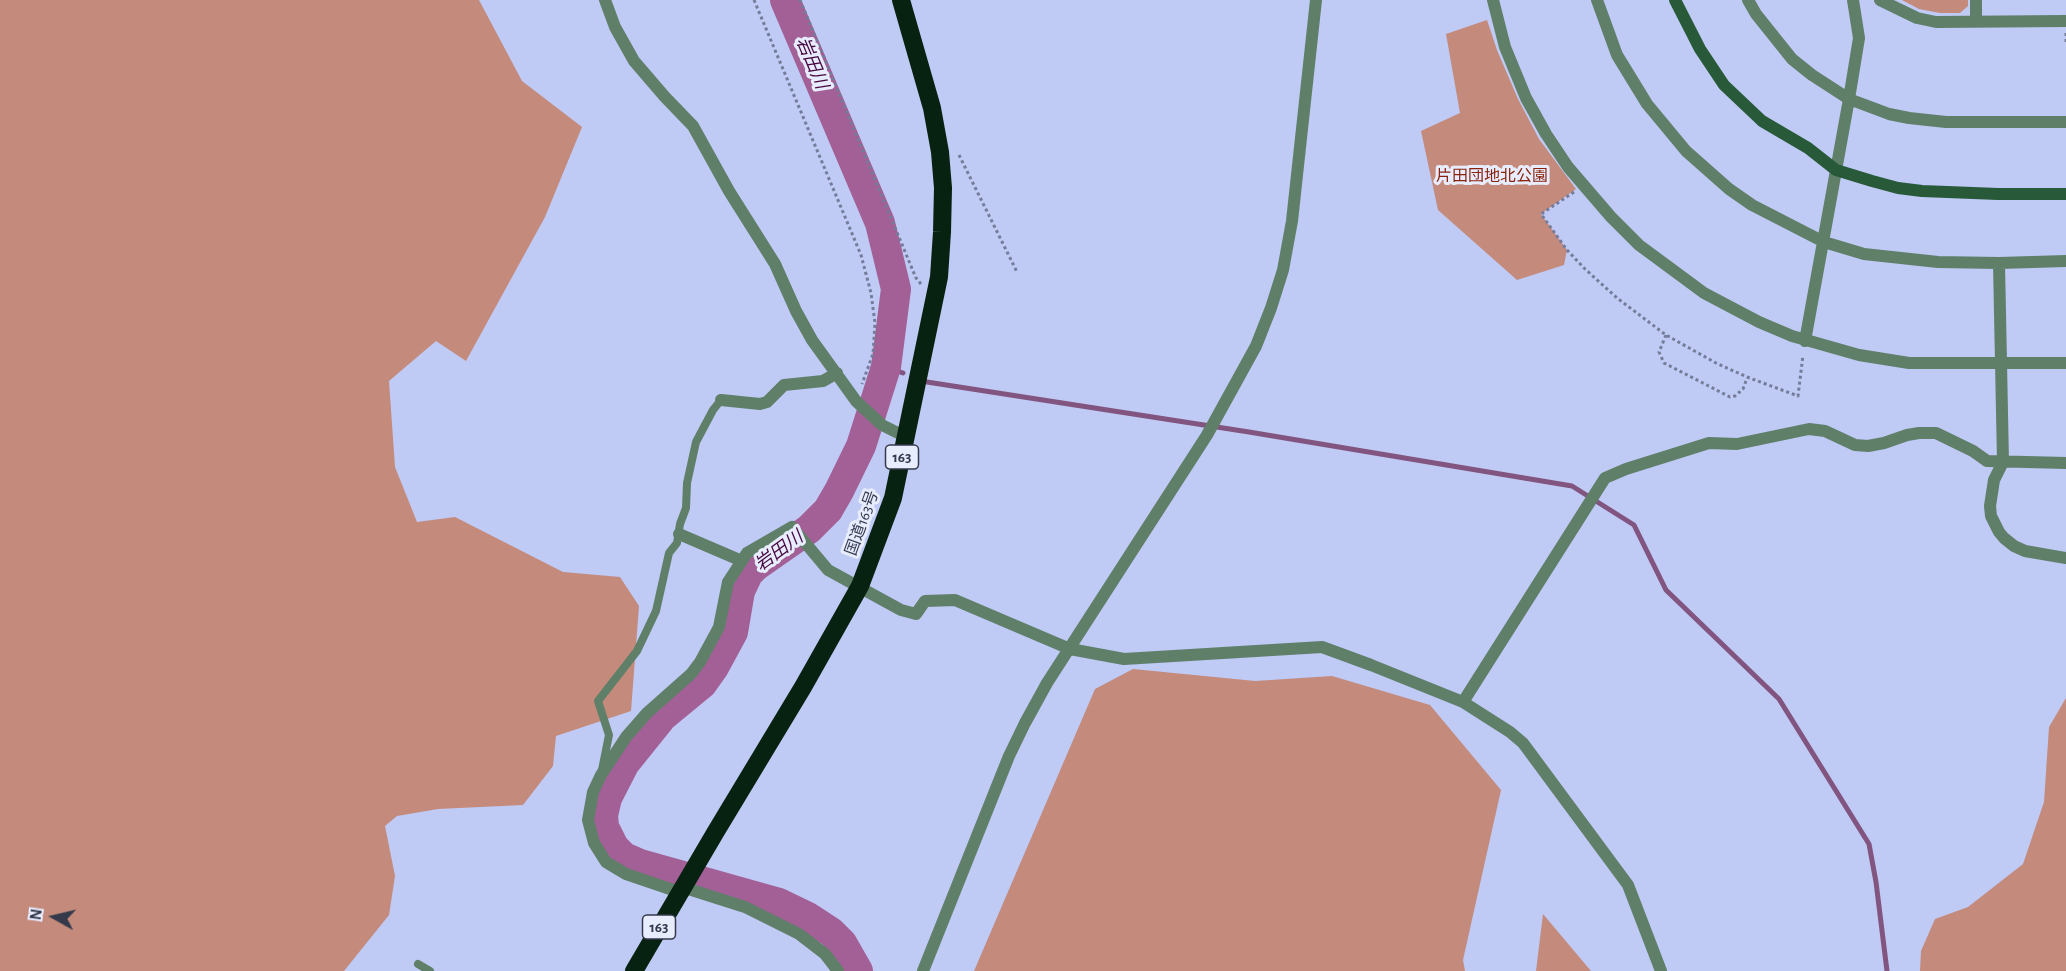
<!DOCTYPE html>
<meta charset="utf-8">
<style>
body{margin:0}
#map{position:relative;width:2066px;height:971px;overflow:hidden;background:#bfcaf5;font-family:"Alegreya Sans",sans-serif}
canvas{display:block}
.north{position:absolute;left:24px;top:887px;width:60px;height:60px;-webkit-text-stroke:4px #e7ecfe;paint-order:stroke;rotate:278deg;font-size:16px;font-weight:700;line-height:24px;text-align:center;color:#353a4b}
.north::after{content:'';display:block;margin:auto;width:21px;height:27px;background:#353a4b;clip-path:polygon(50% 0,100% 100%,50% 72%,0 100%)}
</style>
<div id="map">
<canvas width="2066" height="971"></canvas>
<div class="north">N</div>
</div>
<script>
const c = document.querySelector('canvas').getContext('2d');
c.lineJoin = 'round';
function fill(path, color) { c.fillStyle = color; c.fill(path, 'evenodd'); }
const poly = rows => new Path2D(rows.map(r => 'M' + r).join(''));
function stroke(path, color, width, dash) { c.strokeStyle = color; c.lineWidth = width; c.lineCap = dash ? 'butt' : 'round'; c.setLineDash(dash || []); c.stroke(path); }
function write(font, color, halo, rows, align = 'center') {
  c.font = font + ' "Alegreya Sans","Noto Sans JP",sans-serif'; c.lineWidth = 6; c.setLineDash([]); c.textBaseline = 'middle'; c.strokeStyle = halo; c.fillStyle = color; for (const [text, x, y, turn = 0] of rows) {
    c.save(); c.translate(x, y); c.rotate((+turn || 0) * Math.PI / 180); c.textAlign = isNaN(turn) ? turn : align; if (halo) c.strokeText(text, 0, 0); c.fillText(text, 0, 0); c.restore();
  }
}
const green = poly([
 [0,0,479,0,522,81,582,127,545,217,466,361,436,341,389,381,395,467,417,522,455,517,563,572,620,577,639,606,631,711,556,736,553,766,523,805,438,809,397,816,385,826,395,876,389,915,344,971,0,971],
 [1902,0,1968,0,1968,6,1960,13,1940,13,1919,9],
 [1487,20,1497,50,1518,99,1539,139,1576,189,1541,214,1567,250,1564,265,1517,280,1438,210,1421,131,1460,113,1446,34],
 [1133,669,1255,681,1332,676,1430,705,1501,790,1463,960,1465,971,974,971,1095,689],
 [2066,698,2066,971,1920,971,1921,951,1935,919,1968,907,2023,864,2044,802,2049,727],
 [1543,914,1591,971,1536,971]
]);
const stream = poly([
 [886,367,903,373],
 [927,382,1249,432,1572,486,1634,525,1666,590,1779,699,1869,844,1876,882,1887,971]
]);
const river = poly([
 [785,0,880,223,896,289,886,367,861,446,839,491,828,510,809,529,756,566,748,574,740,591,733,632,714,667,702,684,662,717,625,763,607,798,603,815,604,827,614,847,624,857,640,864,779,903,808,917,831,932,842,943,858,971]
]);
const path = poly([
 [754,0,861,255,871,293,875,323,873,354,862,384],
 [800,0,916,278,921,284],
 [2066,33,2066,43],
 [959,155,1017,272],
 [1574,192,1541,214,1567,250,1584,268,1617,298,1666,335,1716,363,1747,377,1798,396,1803,355],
 [1666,335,1659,352,1664,363,1730,397,1735,396,1743,389,1747,378]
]);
const lane = poly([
 [602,770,609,735,598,701,637,651,656,611,669,553,677,543,680,524,686,508,687,483,696,442,713,410,721,400],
 [418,964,430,971]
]);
const street = poly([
 [605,0,615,27,634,61,665,97,693,126,729,191,775,264,796,311,812,340,856,401,882,425,906,437],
 [1493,0,1505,47,1526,98,1546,134,1568,167,1611,217,1639,245,1704,293,1759,322,1792,336,1859,355,1909,363,2066,363],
 [1597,0,1617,55,1647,104,1686,151,1729,189,1752,205,1824,242,1864,254,1938,262,1999,263],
 [1748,0,1756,14,1792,59,1812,75,1849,99,1889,114,1909,118,1946,122,2066,122],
 [1880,0,1917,18,1936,22,2066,21],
 [1976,21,1976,0],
 [2066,261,1999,263,2003,462,1994,480,1990,506,1991,516,1999,532,2004,538,2014,546,2025,551,2066,558],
 [1805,341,1849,99,1859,38,1853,0],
 [721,400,760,404,767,402,784,385,823,381,837,373],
 [679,534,742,561],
 [1463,702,1605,478,1626,469,1709,443,1737,444,1809,429,1825,431,1855,445,1868,446,1884,443,1907,435,1919,433,1936,433,1973,451,1987,461,2066,463],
 [682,887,745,907,799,934,825,954,838,971],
 [679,892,626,874,606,862,594,843,588,820,593,792,601,775,626,737,647,713,691,674,700,662,719,627,728,582,747,553,792,527,828,570,901,610,916,614,925,601,955,600,1070,649,1124,659,1322,647,1371,665,1463,702,1510,732,1523,743,1628,885,1661,971],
 [923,971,1009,756,1025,723,1047,683,1207,435,1256,346,1271,308,1283,270,1292,221,1316,0]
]);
const secondary = poly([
 [1675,0,1700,49,1724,85,1762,121,1808,148,1836,170,1872,181,1898,188,1922,191,1998,194,2066,194]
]);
const highway = poly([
 [634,971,715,833,803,687,860,586,893,498,939,277,942,232,943,188,940,152,932,108,901,0]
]);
const shields = [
 [902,457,33],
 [659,927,33]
];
const shieldNames = [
 ["163",902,457],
 ["163",659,927]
];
const parkNames = [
 ["片田団地北公園",1492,176]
];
const streetNames = [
 ["国道163号",862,523,-70]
];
const waterNames = [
 ["岩田川",812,63,67],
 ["岩田川",779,551,-36]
];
fill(green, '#c48a7c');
stroke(stream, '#815580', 5);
stroke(river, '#a26096', 30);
stroke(path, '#747c99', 3, [3, 3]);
stroke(lane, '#5f7f69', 8);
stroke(street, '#5f7f69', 12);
stroke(secondary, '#285a3a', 12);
stroke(highway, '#082212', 18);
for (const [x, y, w] of shields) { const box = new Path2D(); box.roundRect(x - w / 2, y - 12, w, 24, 4.5); c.fillStyle = '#e7ecfe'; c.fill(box); stroke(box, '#353a4b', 1.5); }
write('bold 15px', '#353a4b', null, shieldNames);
write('16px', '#89220a', '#e7ecfe', parkNames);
write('16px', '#353a4b', '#e7ecfe', streetNames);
write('italic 18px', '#480940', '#e7ecfe', waterNames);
</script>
